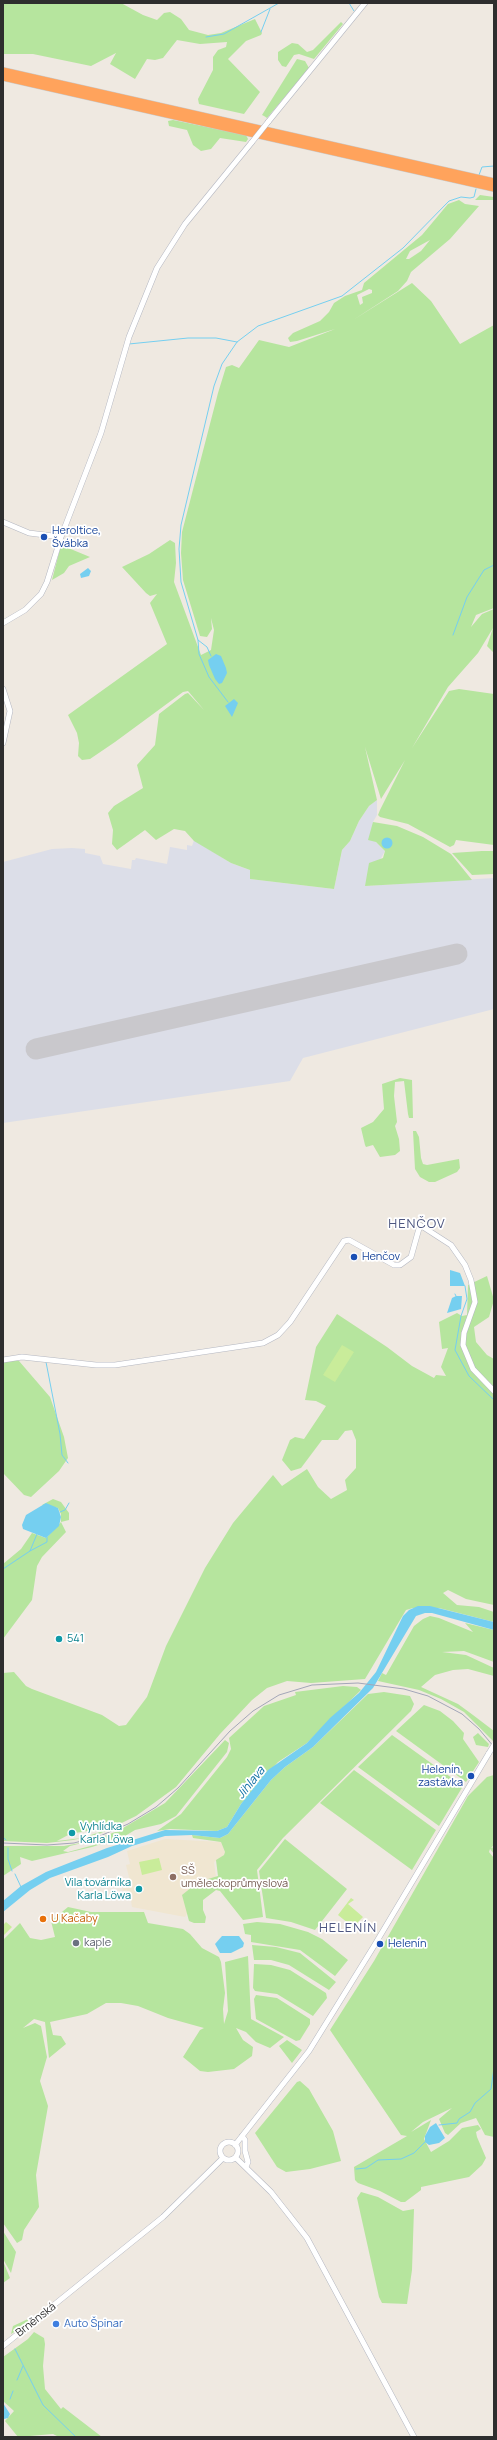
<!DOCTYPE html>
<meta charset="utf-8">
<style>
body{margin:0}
#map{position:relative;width:497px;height:2440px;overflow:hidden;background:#efe9e1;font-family:Manrope,sans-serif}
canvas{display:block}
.frame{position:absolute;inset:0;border:4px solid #2e2e2e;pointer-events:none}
</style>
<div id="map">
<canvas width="497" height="2440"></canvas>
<div class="frame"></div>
</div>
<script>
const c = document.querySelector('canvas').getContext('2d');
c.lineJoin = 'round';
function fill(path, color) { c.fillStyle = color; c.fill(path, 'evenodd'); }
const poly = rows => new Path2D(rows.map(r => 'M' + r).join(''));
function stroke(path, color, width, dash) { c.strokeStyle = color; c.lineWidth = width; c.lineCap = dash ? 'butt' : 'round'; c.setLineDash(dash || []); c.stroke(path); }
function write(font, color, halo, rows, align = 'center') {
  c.font = font + ' Manrope,sans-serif'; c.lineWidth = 3.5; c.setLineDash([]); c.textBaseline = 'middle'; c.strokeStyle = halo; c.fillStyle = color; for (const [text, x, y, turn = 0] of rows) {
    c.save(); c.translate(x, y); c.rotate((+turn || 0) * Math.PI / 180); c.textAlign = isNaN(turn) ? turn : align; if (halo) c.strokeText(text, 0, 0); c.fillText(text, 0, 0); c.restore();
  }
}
const education = poly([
 [165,1839,221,1842,225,1852,224,1855,214,1862,217,1885,192,1905,185,1917,132,1907,130,1894,128,1894,127,1890,123,1891,120,1879,123,1879,125,1886,131,1885,126,1865,130,1864,127,1851]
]);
const airport = poly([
 [377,800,377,815,373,822,376,842,385,851,365,886,494,878,494,1009,303,1058,290,1081,3,1123,3,862,52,849,72,848,85,849,85,853,100,856,103,864,131,869,132,860,135,860,136,858,167,864,170,847,187,850,187,845,192,846,194,840,231,863,250,870,250,879,334,889,342,850,350,841,359,821,369,806]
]);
const green = poly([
 [3,3,121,3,143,15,157,20,164,13,170,12,181,19,189,30,208,35,221,33,255,19,262,33,261,35,246,41,228,59,260,92,244,114,199,104,198,99,213,70,213,57,218,50,226,47,227,42,200,44,177,40,163,58,155,60,147,59,135,79,110,64,116,53,91,66,33,54,3,54],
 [341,22,343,24,314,59,299,54,294,55,286,67,282,66,278,60,278,52,292,43,298,44,307,52,313,50],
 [297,59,305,61,309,68,267,118,264,116,262,115],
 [173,120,246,135,248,139,246,142,220,138,211,149,201,151,193,145,187,130,169,126,168,121],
 [480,195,494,197,494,200,475,200],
 [459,200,465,204,479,206,450,239,411,272,407,281,398,291,353,320,412,283,431,301,460,344,494,325,494,608,476,615,471,627,482,614,494,609,494,653,487,646,493,628,478,653,448,687,412,748,449,691,459,689,494,694,494,845,456,840,454,845,450,847,408,824,380,817,378,815,380,810,405,760,381,799,365,747,377,800,369,806,359,821,350,841,342,850,334,889,250,879,250,870,231,863,194,841,185,831,174,829,156,840,145,830,117,850,112,844,113,830,108,813,114,806,143,788,137,765,155,745,159,714,185,694,188,693,204,710,188,691,183,692,115,742,90,759,82,760,78,756,79,743,77,733,68,715,167,644,150,603,157,594,150,596,146,593,122,567,149,554,170,540,175,543,176,563,174,582,201,655,211,650,214,630,211,618,212,629,207,637,200,636,183,580,181,553,182,532,218,393,226,367,232,365,239,368,259,340,289,347,335,329,297,341,290,342,288,338,293,333,320,321,329,312,334,303,345,296,362,290,364,283,422,235,448,204],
 [430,240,421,251,409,259,406,259,410,251],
 [369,289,372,290,372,293,362,297,363,303,360,305,357,295],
 [61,545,90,557,69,566,64,573,52,580],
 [373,822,397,826,423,837,451,854,472,880,365,886,369,863,383,858,385,851,376,842,368,840],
 [482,851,494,851,494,874,472,875,452,853],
 [400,1078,412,1080,413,1118,409,1118,408,1114,404,1081,395,1082,394,1096,397,1122,395,1126,399,1139,400,1151,395,1155,380,1157,373,1145,366,1147,365,1145,361,1128,373,1122,384,1109,382,1084],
 [413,1131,416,1131,419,1137,421,1158,423,1164,427,1165,459,1159,460,1168,457,1172,435,1182,429,1182,420,1177,415,1169],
 [487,1276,494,1300,489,1317,474,1327,476,1342,487,1355,494,1359,494,1605,466,1599,448,1590,443,1593,457,1605,479,1607,494,1612,494,1622,439,1608,413,1608,406,1610,365,1679,311,1683,287,1681,267,1688,252,1700,220,1734,176,1787,136,1816,99,1834,73,1840,47,1843,3,1841,3,1673,14,1672,26,1686,32,1689,102,1715,119,1726,126,1725,147,1697,166,1646,205,1568,233,1523,273,1475,282,1486,307,1469,318,1487,331,1499,347,1490,345,1480,356,1468,356,1440,352,1430,345,1431,338,1440,322,1440,301,1468,291,1471,282,1460,290,1440,295,1437,304,1439,326,1406,316,1401,305,1400,316,1347,337,1314,387,1347,412,1366,434,1378,436,1375,446,1376,441,1367,448,1348,442,1349,439,1322,457,1313,462,1316,467,1315,468,1285],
 [92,1830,103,1831,82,1838,57,1841,70,1834],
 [15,1359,19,1361,50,1397,64,1437,68,1458,59,1471,31,1497,24,1495,3,1473,3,1361],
 [53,1499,61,1502,69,1513,69,1520,61,1522,66,1532,42,1557,37,1566,32,1600,3,1639,3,1564,21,1549,32,1533,46,1538,61,1522,61,1514,58,1508,42,1505],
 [430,1616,439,1618,473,1632,465,1623,494,1630,494,1662,464,1651,442,1652,466,1655,494,1668,494,1676,468,1669,453,1670,435,1675,421,1687,458,1704,473,1715,494,1731,493,1741,464,1712,441,1699,419,1690,378,1681,382,1673,386,1675,414,1626,423,1619],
 [343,1686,357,1687,361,1690,307,1743,278,1762,241,1804,227,1827,217,1831,170,1829,157,1831,181,1814,227,1757,231,1749,229,1738,264,1706,296,1695,295,1692],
 [384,1692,410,1696,414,1704,411,1711,283,1838,257,1870,263,1917,243,1920,220,1891,216,1890,203,1900,203,1910,206,1917,205,1923,194,1923,189,1921,182,1895,192,1887,199,1887,206,1884,208,1879,218,1876,216,1860,224,1855,225,1852,221,1842,193,1838,192,1835,220,1838,228,1834,271,1780,285,1767,313,1747,368,1694],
 [424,1705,440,1711,453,1721,464,1733,463,1739,479,1762,466,1782,396,1731],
 [478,1733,489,1744,488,1747,476,1745,473,1737],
 [392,1735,463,1786,439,1826,358,1767],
 [225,1740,229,1743,227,1752,176,1816,161,1824,135,1830,125,1836,92,1847,32,1861,20,1857,21,1864,3,1876,3,1846,64,1846,91,1841,118,1831,165,1803],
 [102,1838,100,1842,94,1845,68,1852,63,1851,70,1846],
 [354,1770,436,1830,412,1870,320,1803],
 [494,1775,494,1845,491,1848,494,1847,494,1854,490,1849,489,1852,494,1858,494,2137,485,2135,476,2118,461,2123,448,2135,445,2133,439,2119,452,2108,423,2122,411,2132,431,2120,424,2139,431,2152,449,2141,462,2128,478,2125,481,2129,476,2132,477,2137,486,2158,482,2165,469,2177,421,2187,421,2190,405,2202,401,2202,380,2191,358,2183,355,2180,354,2167,407,2136,401,2135,330,2030,374,1961,468,1796,487,1777],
 [285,1839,347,1889,315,1930,291,1922,266,1918,259,1871],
 [68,1907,91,1912,144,1912,148,1923,183,1929,190,1934,202,1948,219,1957,221,1962,225,1993,223,2009,224,2024,228,2011,225,1962,248,1956,251,2019,284,2037,270,2048,256,2042,246,2032,236,2028,243,2040,253,2047,252,2056,234,2069,208,2072,200,2071,183,2057,200,2030,204,2028,168,2018,138,2006,121,2003,106,2003,87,2014,50,2022,53,2035,61,2036,66,2044,49,2058,45,2022,34,2019,23,2028,35,2023,41,2026,47,2057,40,2081,48,2106,36,2175,39,2207,24,2230,22,2240,17,2243,3,2223,3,1940,20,1923,30,1938,41,1940,55,1937,51,1921],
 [257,1922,280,1924,308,1932,322,1939,348,1960,335,1976,300,1950,251,1942,251,1935,245,1934,243,1924],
 [252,1945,276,1947,300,1953,336,1982,329,1990,289,1965,271,1960,254,1960],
 [254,1964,271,1965,290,1970,326,1993,327,1998,313,2016,277,1994,255,1991,253,1988],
 [256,1995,277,1998,310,2019,310,2024,300,2040,296,2041,256,2019,254,1999],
 [287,2040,302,2050,292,2063,279,2046],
 [300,2081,309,2089,333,2131,341,2161,310,2169,286,2172,277,2167,255,2133,297,2082],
 [361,2192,378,2197,403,2211,414,2209,412,2270,407,2304,382,2303,379,2297,357,2198],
 [3,2231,16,2252,11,2273,3,2259],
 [3,2261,10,2278,3,2283],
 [28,2319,28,2323,11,2334,13,2326],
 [34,2332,44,2338,45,2344,43,2366,45,2389,61,2409,63,2407,102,2437,59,2437,53,2434,18,2437,5,2421,14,2411,3,2401,3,2357,28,2339]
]);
const pitch = poly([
 [342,1345,354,1352,335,1382,323,1375],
 [159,1858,162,1870,142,1875,139,1862],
 [351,1898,354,1900,348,1904,363,1917,353,1927,338,1915],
 [6,1922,12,1927,3,1936,3,1925]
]);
const water = poly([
 [88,568,91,571,89,576,81,578,80,574],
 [216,654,221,656,226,668,227,673,222,683,219,684,215,679,209,665,208,660],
 [234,699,238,703,232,717,225,706],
 '381.5 843a5.5 5.5 0 1 1 11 0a5.5 5.5 0 1 1-11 0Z',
 [450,1270,460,1273,465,1286,450,1286],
 [456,1296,462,1296,461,1309,447,1313,452,1298],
 [46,1503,58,1508,61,1517,59,1526,46,1538,23,1529,22,1525,26,1515],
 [418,1606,430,1606,494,1622,494,1630,432,1613,425,1613,416,1616,373,1688,313,1747,285,1767,271,1780,228,1834,220,1838,192,1835,165,1836,132,1846,108,1857,50,1878,30,1890,3,1912,3,1901,21,1886,46,1872,107,1848,165,1830,217,1831,227,1827,241,1804,268,1770,307,1743,330,1718,359,1693,376,1672,403,1616,409,1610],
 [222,1936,239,1936,244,1943,243,1947,231,1953,220,1953,215,1944],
 [436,2123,445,2138,439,2143,429,2145,425,2142,425,2136,430,2127],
 [3,2403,10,2414,8,2418,4,2419]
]);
const stream = poly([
 [349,3,354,11],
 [261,32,270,9],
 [206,37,224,34,279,3],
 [479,175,482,167,494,166],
 [129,344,188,338,216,338,237,342],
 [453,635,467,597,484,570,494,565],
 [198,640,207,647,211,656],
 [228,702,209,677,199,654,198,640,181,582,179,549,181,525,214,386,222,364,237,342,258,326,342,296,403,248,449,201,461,197,470,198,474,197,476,189],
 [465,1286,467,1299,461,1316,455,1350,469,1376,494,1400],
 [455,1294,456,1296],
 [46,1362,60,1434,62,1455,68,1463],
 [60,1512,65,1510,69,1503],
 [30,1551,47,1542,47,1537],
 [3,1569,30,1551,37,1534],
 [3,1837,6,1840],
 [8,1848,8,1859,12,1871],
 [15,1874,21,1887],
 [439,2125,457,2123,459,2119,470,2112,475,2103,491,2089,494,2068],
 [356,2169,366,2168,378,2160,401,2159,414,2153,425,2142],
 [15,2349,43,2405,76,2437],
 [17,2380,23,2366],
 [10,2399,13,2391]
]);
const runway = poly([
 [36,1049,457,954]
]);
const secondary = poly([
 [268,122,365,3],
 [3,522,29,533,61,537],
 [3,623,25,610,41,594,47,582,61,537,101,433,129,337,157,268,185,224,252,142],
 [3,689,10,711,3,743],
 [3,1360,22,1357,96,1365,115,1365,263,1343,278,1335,290,1322,344,1241,349,1240,394,1265,400,1265,411,1257,420,1225,451,1245,465,1265,471,1280,475,1302,464,1333,463,1345,473,1369,494,1391],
 [242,2136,245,2140,245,2151,248,2162,246,2167],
 '220 2151a9 9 0 1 1 18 0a9 9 0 1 1-18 0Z',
 [235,2145,309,2051,374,1946,489,1753],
 [236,2158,271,2192,307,2238,414,2437],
 [3,2346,163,2217,223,2158]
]);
const highway = poly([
 [3,71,494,182],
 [3,77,494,188]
]);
const rail = poly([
 [3,1843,47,1845,74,1843,100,1836,128,1824,156,1807,178,1788,230,1731,253,1711,279,1695,312,1685,358,1683,404,1689,428,1696,462,1714,479,1729,494,1747]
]);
const secondaryBridge = poly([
 [252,142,268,122],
 [489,1753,494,1745]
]);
const markers = [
 [44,537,4,"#1a4fb4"],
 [354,1257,4,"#1a4fb4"],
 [59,1639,4,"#0f9aa8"],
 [471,1776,4,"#1a4fb4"],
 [72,1833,4,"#0f9aa8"],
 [173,1877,4,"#8d6e63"],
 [139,1889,4,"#0f9aa8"],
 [43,1919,4,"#e8710a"],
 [76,1943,4,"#6b7280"],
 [380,1944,4,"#1a4fb4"],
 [56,2324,4,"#3f7fe0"]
];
const transitNames = [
 ["Heroltice,",52,531],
 ["Švábka",52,544],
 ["Henčov",362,1257],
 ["Helenín,",463,1770,"right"],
 ["zastávka",463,1783,"right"],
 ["Helenín",388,1944]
];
const cultureNames = [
 ["541",67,1639],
 ["Vyhlídka",80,1827],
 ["Karla Löwa",80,1840],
 ["Vila továrníka",131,1883,"right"],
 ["Karla Löwa",131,1896,"right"]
];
const educationNames = [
 ["SŠ",181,1871],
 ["uměleckoprůmyslová",181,1884]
];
const foodNames = [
 ["U Kačaby",51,1919]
];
const worshipNames = [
 ["kaple",84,1943]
];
const streetNames = [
 ["Brněnská",36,2320,-38]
];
const shopNames = [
 ["Auto Špinar",64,2324]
];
const waterNames = [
 ["Jihlava",251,1783,-51]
];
const quarterNames = [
 ["HENČOV",417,1224],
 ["HELENÍN",348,1928]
];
fill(education, '#f0e6d1');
fill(airport, '#dcdee8');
fill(green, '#b6e59e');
fill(pitch, '#c9ec9a');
fill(water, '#75cff0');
stroke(stream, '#75cff0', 1);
stroke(runway, '#c9c8cc', 21);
stroke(secondary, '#b4b7c1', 6);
stroke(highway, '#c9c9c9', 8);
stroke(secondary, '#fff', 5);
stroke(highway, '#ffa35c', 7);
stroke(rail, '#a3a6b8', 1);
stroke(secondaryBridge, '#b4b7c1', 6, []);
stroke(secondaryBridge, '#fff', 5);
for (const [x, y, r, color] of markers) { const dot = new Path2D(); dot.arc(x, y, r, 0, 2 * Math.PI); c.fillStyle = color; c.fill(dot); stroke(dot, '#fff', 1.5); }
write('11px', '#164399', '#fff', transitNames, 'left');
write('11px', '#0d838f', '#fff', cultureNames, 'left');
write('11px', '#785e54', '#fff', educationNames, 'left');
write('11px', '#c56008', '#fff', foodNames, 'left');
write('11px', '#5b616d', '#fff', worshipNames, 'left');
write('11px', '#2e2e2e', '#fff', streetNames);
write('11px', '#366cbe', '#fff', shopNames, 'left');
write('italic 12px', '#0d6fa3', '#fff', waterNames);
c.letterSpacing = '1px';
write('13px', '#4d5680', '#fff', quarterNames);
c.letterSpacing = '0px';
</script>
